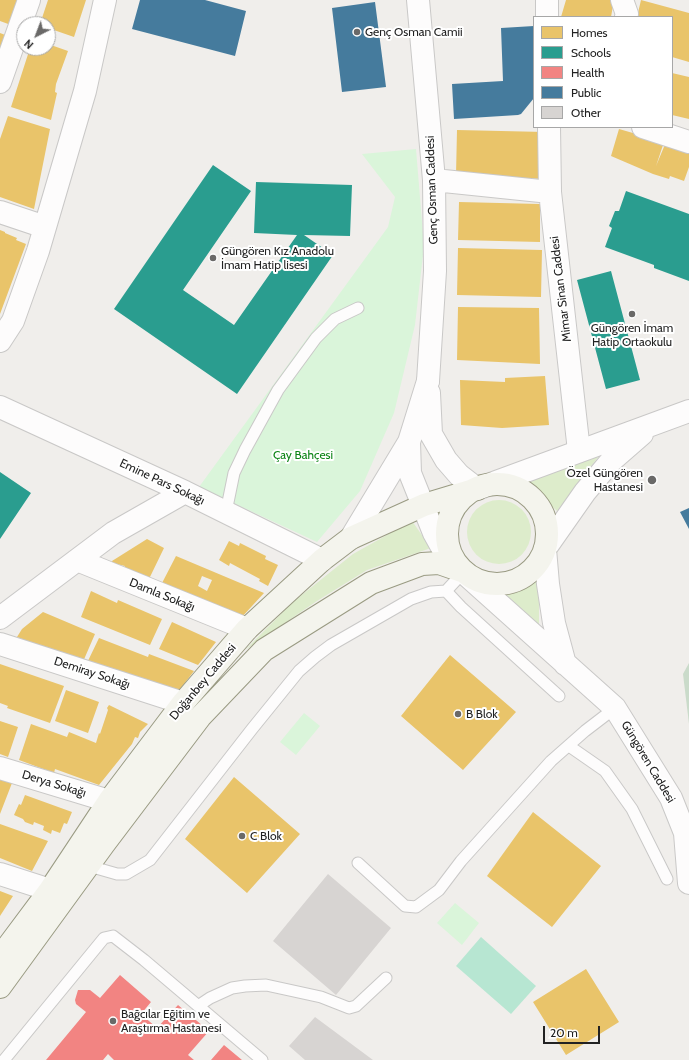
<!DOCTYPE html>
<meta charset="utf-8">
<style>
body{margin:0}
#map{position:relative;width:689px;height:1060px;overflow:hidden;background:#f0eeeb;font-family:Cabin,sans-serif}
canvas{display:block}
.legend{position:absolute;left:533px;top:16px;width:140px;height:112px;box-sizing:border-box;background:#fff;border:1px solid #a7a7a7;margin:0;padding:5px 7px;list-style:none;font-size:12px;color:#222}
.legend li{display:flex;align-items:center;gap:8px;height:20px}
.legend b{width:20px;border:1px solid #a7a7a7}
.north{position:absolute;left:16px;top:16px;width:40px;height:40px;box-sizing:border-box;background:#fff;border:1px solid #a7a7a7;border-radius:50%;rotate:222deg;font-size:11px;font-weight:700;line-height:16px;text-align:center;color:#222}
.north::after{content:'';display:block;margin:auto;width:14px;height:18px;background:#6a6968;clip-path:polygon(50% 0,100% 100%,50% 72%,0 100%)}
.scale{position:absolute;left:543px;top:1026px;width:57px;height:18px;box-sizing:border-box;border:2px solid #222;border-top:0;padding-left:5px;font-size:12px;line-height:14px;white-space:nowrap;color:#222;-webkit-text-stroke:3px #fff;paint-order:stroke}
</style>
<div id="map">
<canvas width="689" height="1060"></canvas>
<ul class="legend">
<li><b style="height:11px;background:#e9c46a"></b>Homes</li>
<li><b style="height:11px;background:#2a9d8f"></b>Schools</li>
<li><b style="height:11px;background:#f28482"></b>Health</li>
<li><b style="height:11px;background:#457b9d"></b>Public</li>
<li><b style="height:11px;background:#d7d4d2"></b>Other</li>
</ul>
<div class="north">N</div>
<div class="scale">20 m</div>
</div>
<script>
const c = document.querySelector('canvas').getContext('2d');
c.lineJoin = 'round';
function fill(path, color) { c.fillStyle = color; c.fill(path, 'evenodd'); }
const poly = rows => new Path2D(rows.map(r => 'M' + r).join(''));
function stroke(path, color, width, dash) { c.strokeStyle = color; c.lineWidth = width; c.lineCap = dash ? 'butt' : 'round'; c.setLineDash(dash || []); c.stroke(path); }
function write(font, color, halo, rows, align = 'center') {
  c.font = font + ' Cabin,sans-serif'; c.lineWidth = 4; c.setLineDash([]); c.textBaseline = 'middle'; c.strokeStyle = halo; c.fillStyle = color; for (const [text, x, y, turn = 0] of rows) {
    c.save(); c.translate(x, y); c.rotate((+turn || 0) * Math.PI / 180); c.textAlign = isNaN(turn) ? turn : align; if (halo) c.strokeText(text, 0, 0); c.fillText(text, 0, 0); c.restore();
  }
}
const grass = poly([
 [602,452,557,511,522,479],
 '467 532a32 32 0 1 1 64 0a32 32 0 1 1-64 0Z',
 [412,521,431,548,367,570,317,601,245,650,293,602,353,554],
 [539,578,539,628,500,592]
]);
const cemetery = poly([
 [689,663,689,724,683,674]
]);
const park = poly([
 [416,149,424,246,415,325,394,413,360,491,317,542,199,487,388,227,395,197,362,154],
 [304,713,320,726,296,755,280,742],
 [455,903,479,923,462,945,437,923]
]);
const pitch = poly([
 [481,937,536,986,511,1014,456,966]
]);
const homes = poly([
 [0,0,20,0,11,25,0,21],
 [48,0,86,0,74,37,48,28,48,24,40,24],
 [566,0,614,0,611,17,561,17],
 [641,0,689,13,689,62,672,57,672,17,637,17],
 [0,33,8,36,0,58],
 [48,44,68,51,56,84,55,92,57,93,51,120,11,107,30,48,48,48],
 [672,73,689,77,689,119,672,115],
 [8,116,50,129,34,209,0,197,0,139],
 [619,129,664,142,656,166,666,142,689,148,689,167,684,181,670,176,669,179,653,174,611,156],
 [457,130,545,132,544,179,501,177,502,176,456,175],
 [459,202,540,204,540,242,458,240],
 [0,230,5,232,5,233,17,238,16,240,26,244,0,314],
 [458,248,542,250,541,297,457,295],
 [458,307,539,308,540,364,457,360],
 [545,376,549,425,502,428,461,425,460,380,505,382,505,378],
 [147,539,164,548,149,579,124,568,125,566,112,563,112,561],
 [229,541,239,546,240,543,266,556,265,559,278,565,268,586,259,581,260,579,230,563,229,566,219,560],
 [176,556,264,593,241,618,161,585],
 [202,576,212,580,207,591,198,586],
 [91,591,117,603,118,600,162,619,150,645,81,617],
 [43,612,95,634,82,664,17,637,22,629],
 [172,622,216,642,198,665,159,649],
 [99,638,148,657,149,654,194,671,174,697,86,665],
 [450,655,516,712,463,770,401,716],
 [0,664,64,686,50,723,7,708,8,706,0,703],
 [66,690,99,702,88,733,55,721],
 [109,705,148,724,140,732,138,738,135,737,132,744,99,785,55,769,54,773,19,760,31,724,67,737,69,732,96,743,99,733,100,734,108,710,107,708],
 [0,721,18,727,8,757,0,754],
 [234,777,300,834,247,893,185,839],
 [0,779,12,783,0,814],
 [25,795,72,812,67,824,64,823,60,833,52,830,51,834,43,830,44,826,34,822,33,825,25,822,23,819,14,815,19,804,21,805],
 [533,812,601,866,552,927,487,876],
 [0,824,48,841,32,871,0,858],
 [0,891,13,896,0,916],
 [586,969,619,1022,566,1055,533,1002]
]);
const schools = poly([
 [213,165,251,191,183,290,234,325,297,235,254,233,256,182,352,185,350,236,304,235,333,255,237,394,114,309],
 [626,191,689,214,689,281,654,268,654,265,605,247,612,228,609,226,615,211,619,211],
 [611,271,640,380,606,389,577,280],
 [0,472,31,493,0,539]
]);
const health = poly([
 [120,975,151,1002,141,1014,157,1028,178,1005,209,1031,188,1055,194,1060,114,1060,108,1054,103,1060,46,1060,86,1012,76,1004,75,1000,78,990,90,990,100,998],
 [224,1045,242,1060,211,1060]
]);
const public = poly([
 [140,0,205,0,246,11,235,56,132,29],
 [375,2,386,87,342,92,332,8],
 [534,26,534,98,521,114,518,115,454,119,452,84,503,81,501,28],
 [689,508,689,529,680,512]
]);
const building = poly([
 [328,874,391,928,336,995,273,941],
 [315,1017,373,1060,305,1060,289,1046]
]);
const service = poly([
 [226,512,234,473,245,450,278,390,316,338,335,319,358,308],
 [446,591,461,607,559,696],
 [569,746,605,771,632,809,667,879],
 [358,863,405,906,416,907,439,890,461,861,551,761,585,731,615,708],
 [89,866,117,874,126,874,150,860,252,729,299,671,315,657,331,645,411,599,431,592,446,591,458,578,462,571],
 [198,1006,210,998,232,988,245,986,266,985,321,997,349,1008,356,1006,386,978],
 [4,1060,104,938,113,936,144,960,262,1060]
]);
const minor = poly([
 [418,0,434,180,435,271,428,381],
 [547,0,547,17],
 [622,0,627,14,626,17],
 [0,82,29,0],
 [549,127,550,192,579,451],
 [643,127,689,142],
 [434,180,550,192],
 [0,212,45,227],
 [0,341,13,321,38,251,85,91,105,0],
 [0,407,185,492,322,560],
 [77,560,247,629],
 [0,618,113,533,185,492],
 [0,644,183,703],
 [0,768,109,801],
 [0,874,50,890]
]);
const tertiary = poly([
 [428,381,409,442,410,473,434,533,444,551,462,571,615,708,671,798,685,833,689,883],
 [429,393,431,434,446,460,459,475,477,489,689,411],
 [351,538,409,442],
 [565,664,554,623,548,584,545,549,585,492,611,461,642,434]
]);
const secondary = poly([
 '447 534a50 50 0 1 1 100 0a50 50 0 1 1-100 0Z',
 [0,957,50,890,109,801,183,703,247,629,322,560,351,538,424,505,477,489],
 [0,987,104,844,200,717,264,650,371,583,422,564,439,563,462,571]
]);
const markers = [
 [357,32,4,"#6a6968"],
 [213,258,4,"#6a6968"],
 [632,314,4,"#6a6968"],
 [652,480,5,"#6a6968"],
 [458,714,4,"#6a6968"],
 [242,836,4,"#6a6968"],
 [113,1021,4,"#6a6968"]
];
const poiNames = [
 ["Genç Osman Camii",365,32],
 ["Güngören Kız Anadolu",221,251],
 ["İmam Hatip lisesi",221,265],
 ["Güngören İmam",632,328,"center"],
 ["Hatip Ortaokulu",632,342,"center"],
 ["Özel Güngören",643,473,"right"],
 ["Hastanesi",643,487,"right"],
 ["B Blok",466,714],
 ["C Blok",250,836],
 ["Bağcılar Eğitim ve",121,1014],
 ["Araştırma Hastanesi",121,1028]
];
const streetNames = [
 ["Genç Osman Caddesi",432,190,-92],
 ["Mimar Sinan Caddesi",561,289,-97],
 ["Emine Pars Sokağı",162,482,25],
 ["Damla Sokağı",162,595,22],
 ["Demiray Sokağı",92,673,18],
 ["Doğanbey Caddesi",203,682,-50],
 ["Güngören Caddesi",648,762,59],
 ["Derya Sokağı",54,784,17]
];
const parkNames = [
 ["Çay Bahçesi",303,455]
];
fill(grass, '#ddeccb');
fill(cemetery, '#cadbca');
fill(park, '#daf5da');
fill(pitch, '#b7e6d2');
fill(homes, '#e9c46a');
fill(schools, '#2a9d8f');
fill(health, '#f28482');
fill(public, '#457b9d');
fill(building, '#d7d4d2');
stroke(service, '#c9c8c7', 13);
stroke(minor, '#c9c8c7', 24);
stroke(tertiary, '#c9c8c7', 24);
stroke(secondary, '#999a82', 24);
stroke(service, '#fdfcfc', 11);
stroke(minor, '#fdfcfc', 22);
stroke(tertiary, '#fdfcfc', 22);
stroke(secondary, '#f4f4ed', 22);
for (const [x, y, r, color] of markers) { const dot = new Path2D(); dot.arc(x, y, r, 0, 2 * Math.PI); c.fillStyle = color; c.fill(dot); stroke(dot, '#fff', 1.5); }
write('12px', '#222', '#fff', poiNames, 'left');
write('12px', '#222', '#fff', streetNames);
write('12px', '#0c8416', '#fff', parkNames);
</script>
